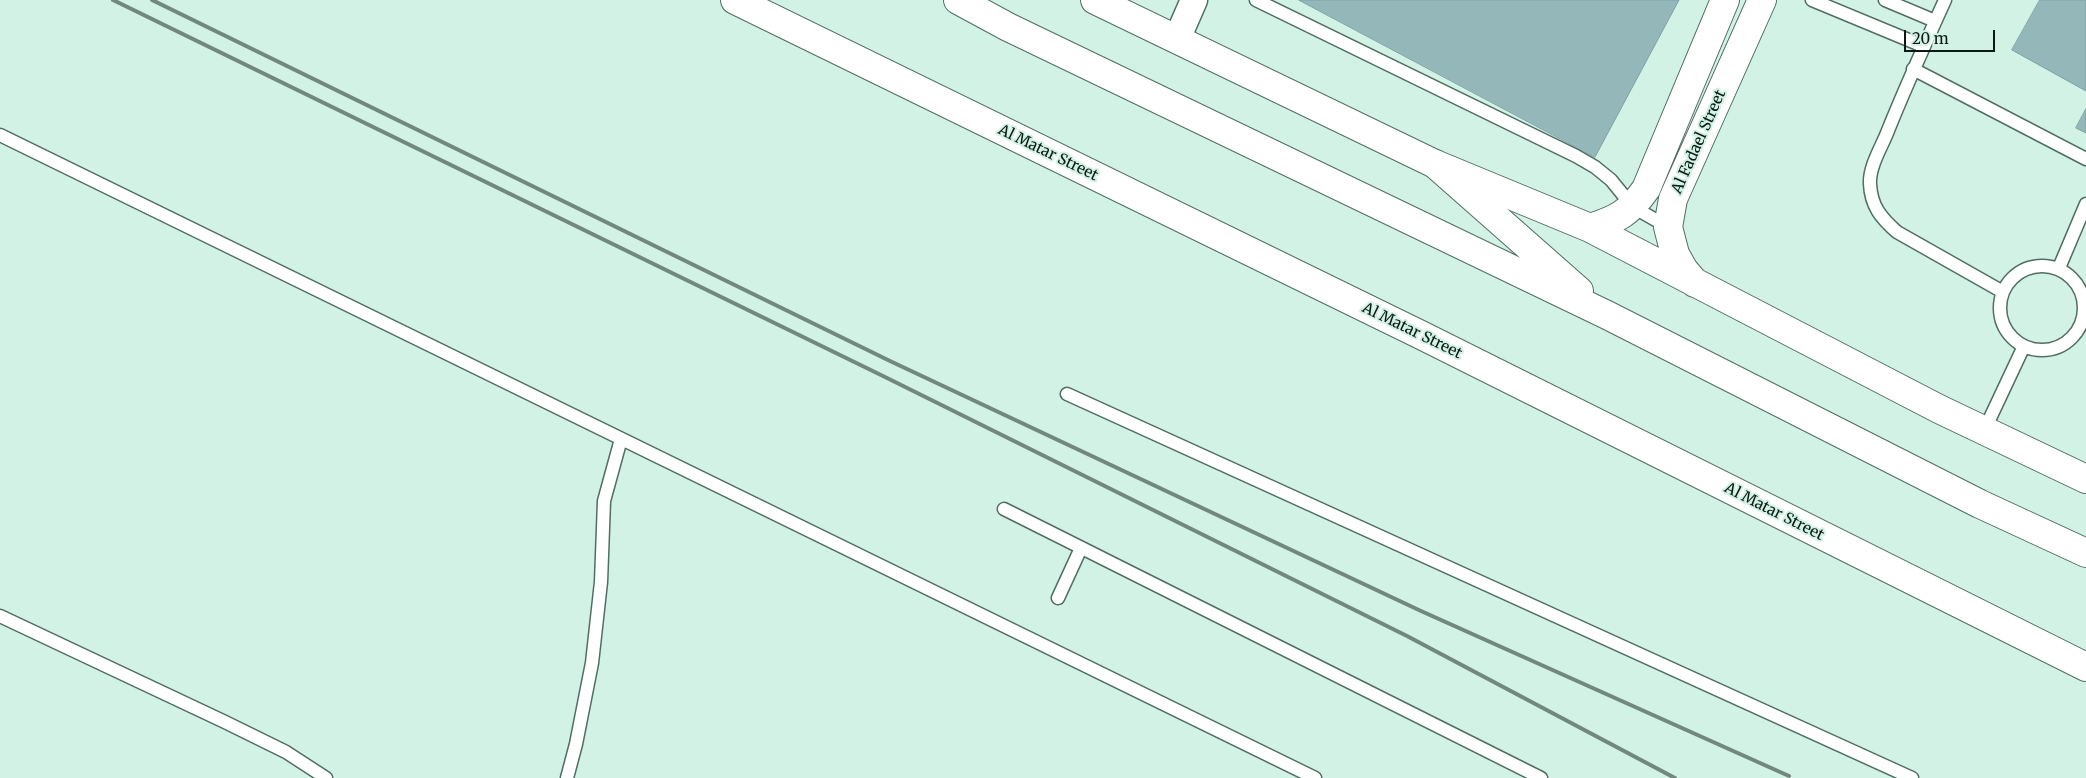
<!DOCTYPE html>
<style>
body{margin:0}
#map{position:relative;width:2086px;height:778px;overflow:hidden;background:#d1f2e5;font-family:Merriweather,serif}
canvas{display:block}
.scale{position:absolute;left:1904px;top:30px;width:91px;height:22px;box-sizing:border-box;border:2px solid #0b1813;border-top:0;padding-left:6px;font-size:15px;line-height:18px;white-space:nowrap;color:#0b1813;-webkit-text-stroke:4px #d1f2e5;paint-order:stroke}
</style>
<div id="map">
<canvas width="2086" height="778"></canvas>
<div class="scale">20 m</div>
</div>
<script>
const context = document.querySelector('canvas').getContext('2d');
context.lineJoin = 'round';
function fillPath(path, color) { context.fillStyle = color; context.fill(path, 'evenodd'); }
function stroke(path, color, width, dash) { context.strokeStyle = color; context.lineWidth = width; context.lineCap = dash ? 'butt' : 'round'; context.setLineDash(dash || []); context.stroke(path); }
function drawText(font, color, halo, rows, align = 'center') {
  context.font = font + ' Merriweather,serif'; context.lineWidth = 4; context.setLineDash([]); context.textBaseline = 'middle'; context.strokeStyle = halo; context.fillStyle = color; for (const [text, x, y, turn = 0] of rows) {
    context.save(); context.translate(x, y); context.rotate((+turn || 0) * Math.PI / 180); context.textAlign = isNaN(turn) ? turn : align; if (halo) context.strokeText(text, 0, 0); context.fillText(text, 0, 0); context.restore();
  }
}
const building = new Path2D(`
 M1299 0H1679L1595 157Z
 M2040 0H2086V91L2012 50Z
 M2086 109V133L2076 128Z`);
fillPath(building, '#94b8b9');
stroke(building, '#7da1a2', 1);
const lane = new Path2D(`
 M1256 0 1576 156 1595 167 1611 180 1633 207 1668 227
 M1812 0 1923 46
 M1885 0 1935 21
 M1945 0C1925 44 1905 88 1887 133 1881 148 1869 167 1870 184 1871 206 1881 218 1897 232L2003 292
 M1913 69 2086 159
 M0 135 1315 778
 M2000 308a42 42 0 1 1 84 0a42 42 0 1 1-84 0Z
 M2059 268 2086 204
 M1067 394 1912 778
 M1984 431 2024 346
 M1004 509 1541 778
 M1058 598 1081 548
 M0 616 225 722 286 752 326 778
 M567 778 576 744 592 663 601 582 604 501 621 439`);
const street = new Path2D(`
 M1177 39 1194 0`);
const secondary = new Path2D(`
 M1095 0 1435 164 1590 228 1939 409 2086 479
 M1590 228C1618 219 1629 213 1646 189L1725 0
 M1695 283 1684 270 1675 254 1668 227 1673 199 1762 0`);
const highway = new Path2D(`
 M735 0 1421 335 2086 667
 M958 0 1008 27 1607 315 1980 504 2086 553
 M1435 164 1579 291`);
stroke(lane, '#506e63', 15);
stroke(street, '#506e63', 29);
stroke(secondary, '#506e63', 30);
stroke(highway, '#506e63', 30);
stroke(lane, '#fff', 12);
stroke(street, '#fff', 26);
stroke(secondary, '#fff', 28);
stroke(highway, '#fff', 28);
stroke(new Path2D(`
 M113 0 883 376 1407 636 1675 778
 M152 0 890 361 1421 611 1789 776`), '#71887f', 4);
drawText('15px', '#0b1813', '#d1f2e5', [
 ["Al Fadael Street",1699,142,-66],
 ["Al Matar Street",1048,153,26],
 ["Al Matar Street",1412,331,26],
 ["Al Matar Street",1774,512,27]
]);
</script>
